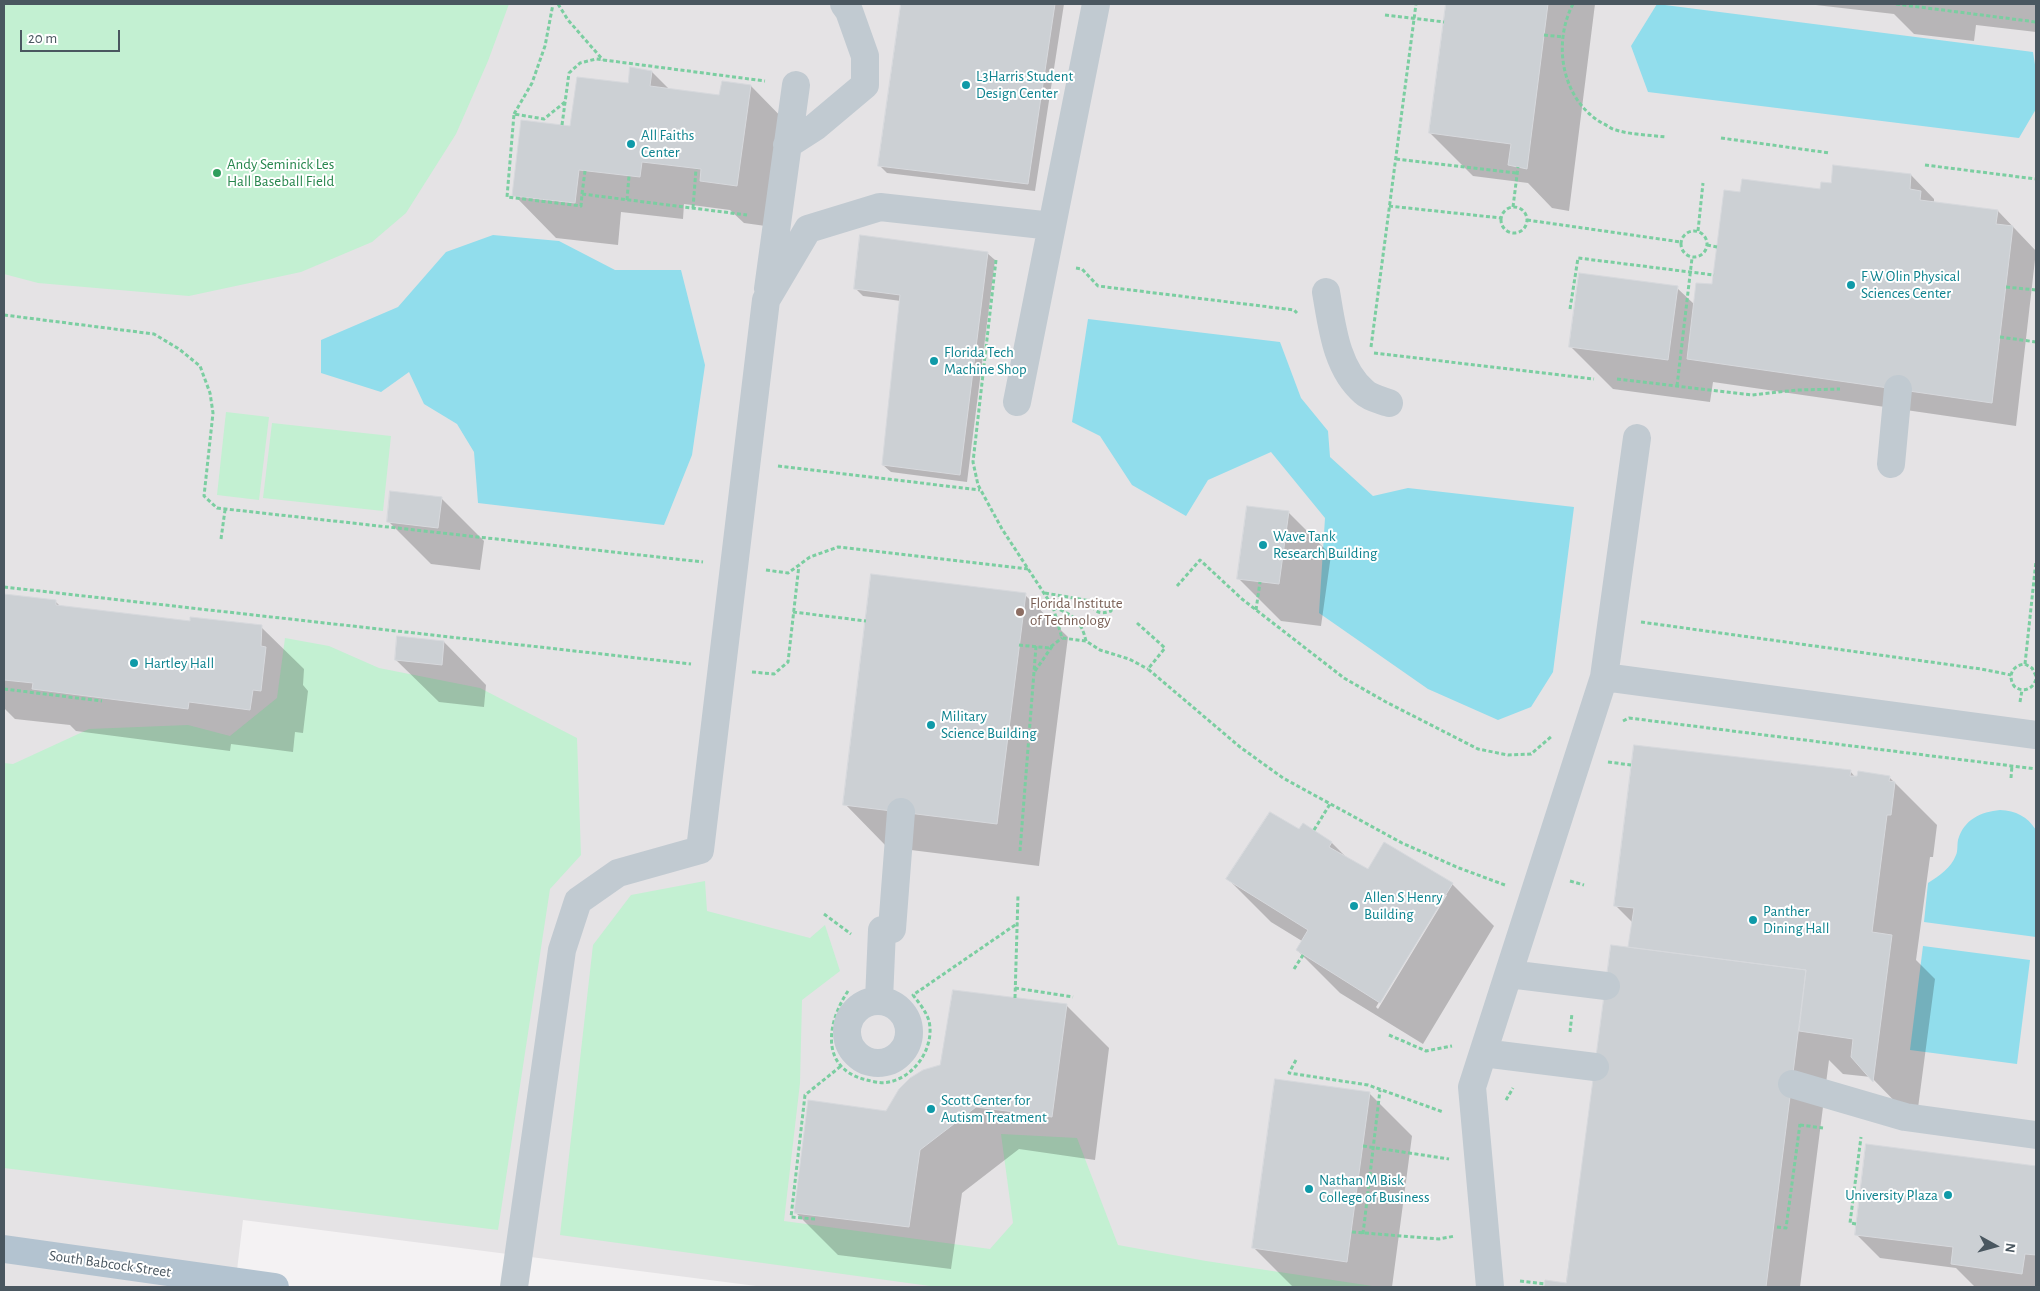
<!DOCTYPE html>
<style>
body{margin:0}
#map{position:relative;width:2040px;height:1291px;overflow:hidden;background:#f4f2f3;font-family:"Alegreya Sans",sans-serif}
canvas{display:block}
.frame{position:absolute;inset:0;border:5px solid #4a5760;pointer-events:none}
.north{position:absolute;left:1970px;top:1221px;width:50px;height:50px;-webkit-text-stroke:4px #fff;paint-order:stroke;rotate:97deg;font-size:14px;font-weight:700;line-height:20px;text-align:center;color:#4a5760}
.north::after{content:'';display:block;margin:auto;width:18px;height:22px;background:#4a5760;clip-path:polygon(50% 0,100% 100%,50% 72%,0 100%)}
.scale{position:absolute;left:20px;top:30px;width:100px;height:22px;box-sizing:border-box;border:2px solid #4a5760;border-top:0;padding-left:6px;font-size:15px;line-height:18px;white-space:nowrap;color:#4a5760;-webkit-text-stroke:4px #fff;paint-order:stroke}
</style>
<div id="map">
<canvas width="2040" height="1291"></canvas>
<div class="frame"></div>
<div class="north">N</div>
<div class="scale">20 m</div>
</div>
<script>
const context = document.querySelector('canvas').getContext('2d');
context.lineJoin = 'round';
function fillPath(path, color) { context.fillStyle = color; context.fill(path, 'evenodd'); }
function stroke(path, color, width, dash) { context.strokeStyle = color; context.lineWidth = width; context.lineCap = dash ? 'butt' : 'round'; context.setLineDash(dash || []); context.stroke(path); }
function drawText(font, color, halo, rows, align = 'center') {
  context.font = font + ' "Alegreya Sans",sans-serif'; context.lineWidth = 4; context.setLineDash([]); context.textBaseline = 'middle'; context.strokeStyle = halo; context.fillStyle = color; for (const [text, x, y, turn = 0] of rows) {
    context.save(); context.translate(x, y); context.rotate((+turn || 0) * Math.PI / 180); context.textAlign = isNaN(turn) ? turn : align; if (halo) context.strokeText(text, 0, 0); context.fillText(text, 0, 0); context.restore();
  }
}
fillPath(new Path2D(`
 M4 4H2036V1287H764L243 1220 235 1287H4Z`), '#e5e3e5');
fillPath(new Path2D(`
 M4 4H509L488 61 456 134 406 213 372 242 301 272 189 296 38 283 4 274Z
 M226 412 269 417 259 500 217 495Z
 M272 423 391 436 383 511 263 498Z
 M285 638 329 646 379 668 480 688 577 738 581 855 550 889 498 1230 4 1168V763L13 764 89 729 188 725 230 736 277 698Z
 M705 881 707 911 810 938 825 925 840 971 802 1000 800 1083 784 1221 990 1249 1013 1223 1001 1134 1077 1138 1118 1245 1206 1261 1379 1287H937L560 1235 593 945 631 895Z`), '#c3f0d2');
fillPath(new Path2D(`
 M1657 4 2033 52 2036 71V109L2019 138 1648 92 1631 46Z
 M493 235 559 241 615 270H681L705 365 692 455 664 525 478 503 474 452 457 424 424 404 409 372 381 392 321 373V340L398 307 446 252Z
 M1088 319 1280 342 1301 398 1328 431 1330 457 1373 496 1408 488 1574 507 1553 672 1531 707 1498 720 1428 689 1319 613 1325 518 1271 452 1208 480 1186 516 1132 485 1100 436 1072 422Z
 M2000 810C2016 811 2027 816 2036 830V937L1924 922 1928 883C1939 876 1951 868 1956 855 1958 851 1957 845 1958 840 1964 819 1981 812 2000 810Z
 M1923 946 2030 960 2017 1064 1910 1050Z`), '#91ddec');
fillPath(new Path2D(`
 M902 4H1064L1035 191 887 173 879 165Z
 M1447 4H1595L1569 211 1552 208 1528 183 1473 176 1430 133Z
 M1807 4H2036V32L1976 25 1974 41 1914 34 1894 14Z
 M652 72 669 89 721 96 751 86 793 129 780 228 744 223 730 210 684 204 683 219 621 212 618 245 556 238 514 195 571 127 629 85Z
 M1911 175 1934 199V203L1998 211 2036 251 2016 426 1713 382 1710 402 1613 389 1570 346 1677 288 1695 305 1714 286 1742 194 1822 190 1832 184Z
 M987 253 995 260 967 482 891 472 883 465 901 301 863 296 855 288Z
 M441 498 484 541 480 570 431 564 388 521Z
 M1288 512 1331 555 1321 626 1281 621 1238 578Z
 M1025 595 1068 637 1039 866 887 847 845 804Z
 M4 596 55 601 61 607 191 622 261 627 304 669 303 685 308 691 303 733 295 732 293 752 231 744 230 751 76 731 70 725 15 719 4 708Z
 M444 642 486 685 484 707 439 702 396 660Z
 M1850 771 1856 778 1889 777 1937 825 1933 857H1930L1916 960 1935 979 1916 1123 1871 1077 1843 1074 1829 1060 1800 1287H1545L1546 1282 1567 1285 1633 923 1616 906Z
 M1299 830 1332 843 1349 860 1368 871 1452 884 1494 926 1423 1044 1340 993 1297 950 1302 941 1271 922 1228 879ZM1444 895H1447L1378 1009 1376 1007Z
 M1066 1005 1109 1048 1095 1160 1019 1149 962 1193 951 1269 838 1255 796 1213 887 1112 941 1066Z
 M1369 1093 1412 1136 1392 1287H1293L1254 1248Z
 M1867 1145 2036 1167V1287H1975L1956 1268 1880 1258 1856 1234Z`), '#0003');
const building = new Path2D(`
 M901 4H1055L1028 184 878 166Z
 M1446 4H1548L1527 169 1508 165 1511 144 1429 133Z
 M630 67 652 71 650 86 719 95 722 81 751 85 737 186 700 181 701 169 642 162 640 177 579 170 575 203 512 196 521 120 570 126 577 77 628 83Z
 M1833 165 1911 174 1910 189 1921 191 1920 200 1998 210 1996 224 2013 226 1992 403 1687 359 1696 283 1712 284 1724 190 1740 192 1742 179 1820 189 1821 182 1831 183Z
 M860 235 988 252 960 475 882 465 900 295 854 289Z
 M1579 273 1678 286 1668 360 1569 347Z
 M390 491 442 497 438 528 387 522Z
 M1247 506 1289 511 1279 584 1237 579Z
 M871 574 1026 593 997 824 843 805Z
 M4 594 56 600V605L190 621V617L262 625 261 646 266 647 261 691 253 690 250 710 189 702 188 709 32 689 33 683 4 680Z
 M397 636 444 641 442 665 395 660Z
 M1634 745 1851 770 1850 776H1857L1858 771 1890 776 1889 781 1895 782 1891 815H1887L1872 932 1892 935 1873 1082 1851 1057 1853 1039 1799 1031 1806 970 1628 947 1634 908 1614 906Z
 M1270 812 1299 829 1303 823 1332 842 1329 847 1368 869 1384 842 1453 883 1380 1003 1296 950 1308 930 1226 879Z
 M1611 945 1806 970 1766 1287H1544L1545 1280 1566 1283Z
 M953 990 1067 1004 1052 1117 976 1107 920 1150 909 1227 794 1213 808 1100 886 1111 899 1089 910 1078 923 1070 940 1065Z
 M1275 1079 1370 1092 1347 1262 1252 1248Z
 M1866 1144 2036 1166V1255L2025 1254 2022 1274 1951 1264 1953 1247 1855 1235Z`);
fillPath(building, '#ccd0d4');
stroke(building, '#d7d9dd', 1);
stroke(new Path2D(`
 M558 4 568 20 603 60
 M1573 4C1552 44 1562 100 1602 123 1607 125 1611 129 1616 130 1632 135 1650 135 1666 137
 M1896 4 2036 22
 M1385 15 1444 22
 M1544 35 1564 37
 M565 102 544 119 514 114 507 197 581 206 582 194 747 215
 M514 114 532 83 545 46 553 4
 M562 125 569 73 580 63 596 59 765 81
 M1721 138 1830 153
 M1396 159 1517 173
 M1925 165 2036 179
 M582 194 585 171
 M627 200 629 176
 M1389 206 1501 218
 M1513 207 1518 167
 M1501 220a13 13 0 1 1 26 0a13 13 0 1 1-26 0Z
 M693 208 696 169
 M1527 220 1681 242
 M1681 244a13 13 0 1 1 26 0a13 13 0 1 1-26 0Z
 M1698 231 1703 183
 M1707 245 1717 247
 M996 260 973 462 978 485 1002 529 1053 607 1062 638 1086 641 1100 650 1129 659 1148 669
 M1076 268 1082 269 1098 286 1294 310 1297 313
 M2006 287 2036 290
 M1570 309 1578 258 1714 275
 M4 315 154 334 179 349 200 366 210 393 213 413 204 496 217 508 703 562
 M2000 337 2036 342
 M1371 347 1416 4
 M1374 353 1594 379
 M1617 379 1752 395 1797 390 1840 389
 M1677 386 1692 258
 M778 466 980 490
 M221 539 225 510
 M766 570 788 573 810 557 838 547 1029 569
 M1177 586 1200 560 1242 599 1344 678 1386 702 1478 749 1508 755 1531 754 1552 736
 M4 587 691 664
 M1045 593 1091 601C1093 612 1100 615 1111 611L1112 605
 M1054 607C1074 616 1081 620 1086 641
 M1256 610 1260 582
 M793 612 866 621
 M1641 622 1981 669 2011 675
 M1137 623 1165 648 1148 669 1240 747 1283 778 1402 843 1459 868 1505 885
 M1019 645 1049 648 1062 638
 M2025 664 2036 561
 M1035 671 1053 645
 M752 672 774 674 788 662 799 565
 M2036 676 2032 668 2025 664C2013 665 2007 675 2014 686 2022 693 2033 690 2036 679
 M4 689 102 701
 M2020 702 2022 690
 M1623 721 1629 718 2036 769
 M1608 762 1631 765
 M2011 778 2012 765
 M1314 830 1330 804
 M1020 851 1036 646
 M1570 881 1584 885
 M824 914 851 934
 M1294 969 1303 955
 M1015 988 1073 997
 M848 991C828 1021 819 1066 863 1079 871 1081 881 1084 889 1082 915 1077 935 1047 929 1021 926 1011 919 1003 913 995L1018 923
 M1015 998 1018 895
 M1570 1032 1572 1013
 M1389 1035 1426 1051 1452 1046
 M1296 1060 1289 1073 1368 1085 1443 1112
 M1506 1100 1513 1088
 M1800 1125 1823 1128
 M1363 1146 1449 1159
 M815 1219 791 1217 805 1095 841 1066
 M1856 1224 1850 1223 1861 1137
 M1777 1227 1786 1228 1800 1124
 M1352 1232 1439 1239 1455 1236
 M1363 1234 1380 1090
 M1520 1281 1545 1284`), '#7bcea1', 3, [4, 2.5]);
stroke(new Path2D(`
 M787 145 815 127 865 85V56L849 11 844 4
 M768 289 796 85
 M1326 292C1332 326 1336 368 1364 392 1370 398 1381 400 1389 403
 M1017 402 1096 4
 M1891 464 1898 389
 M1604 677 2036 735
 M892 929 901 812
 M1509 974 1606 986
 M879 1000 882 930
 M847 1032a31 31 0 1 1 62 0a31 31 0 1 1-62 0Z
 M1483 1053 1595 1067
 M1792 1084 1905 1117 2036 1135
 M514 1287 562 950 578 901 618 873 700 850 766 300 808 229 880 207 1052 226
 M1490 1287 1472 1087 1604 677 1637 438`), '#c1cad1', 28);
stroke(new Path2D(`
 M4 1249 275 1287`), '#b3c3d0', 28);
for (const [x, y, r, color] of [
 [966,85,5,"#0f9aa8"],
 [631,144,5,"#0f9aa8"],
 [217,173,5,"#2e9e5b"],
 [1851,285,5,"#0f9aa8"],
 [934,361,5,"#0f9aa8"],
 [1263,545,5,"#0f9aa8"],
 [1020,612,5,"#8d6e63"],
 [134,663,5,"#0f9aa8"],
 [931,725,5,"#0f9aa8"],
 [1354,906,5,"#0f9aa8"],
 [1753,920,5,"#0f9aa8"],
 [931,1109,5,"#0f9aa8"],
 [1309,1189,5,"#0f9aa8"],
 [1948,1195,5,"#0f9aa8"]
]) { const dot = new Path2D(); dot.arc(x, y, r, 0, 2 * Math.PI); context.fillStyle = color; context.fill(dot); stroke(dot, '#fff', 2); }
drawText('15px', '#0d838f', '#fff', [
 ["L3Harris Student",976,76],
 ["Design Center",976,93],
 ["All Faiths",641,135],
 ["Center",641,152],
 ["F W Olin Physical",1861,276],
 ["Sciences Center",1861,293],
 ["Florida Tech",944,352],
 ["Machine Shop",944,369],
 ["Wave Tank",1273,536],
 ["Research Building",1273,553],
 ["Hartley Hall",144,663],
 ["Military",941,716],
 ["Science Building",941,733],
 ["Allen S Henry",1364,897],
 ["Building",1364,914],
 ["Panther",1763,911],
 ["Dining Hall",1763,928],
 ["Scott Center for",941,1100],
 ["Autism Treatment",941,1117],
 ["Nathan M Bisk",1319,1180],
 ["College of Business",1319,1197],
 ["University Plaza",1938,1195,"right"]
], 'left');
drawText('15px', '#27864d', '#fff', [
 ["Andy Seminick Les",227,164],
 ["Hall Baseball Field",227,181]
], 'left');
drawText('15px', '#785e54', '#fff', [
 ["Florida Institute",1030,603],
 ["of Technology",1030,620]
], 'left');
drawText('15px', '#4a5760', '#fff', [
 ["South Babcock Street",110,1264,8]
]);
</script>
